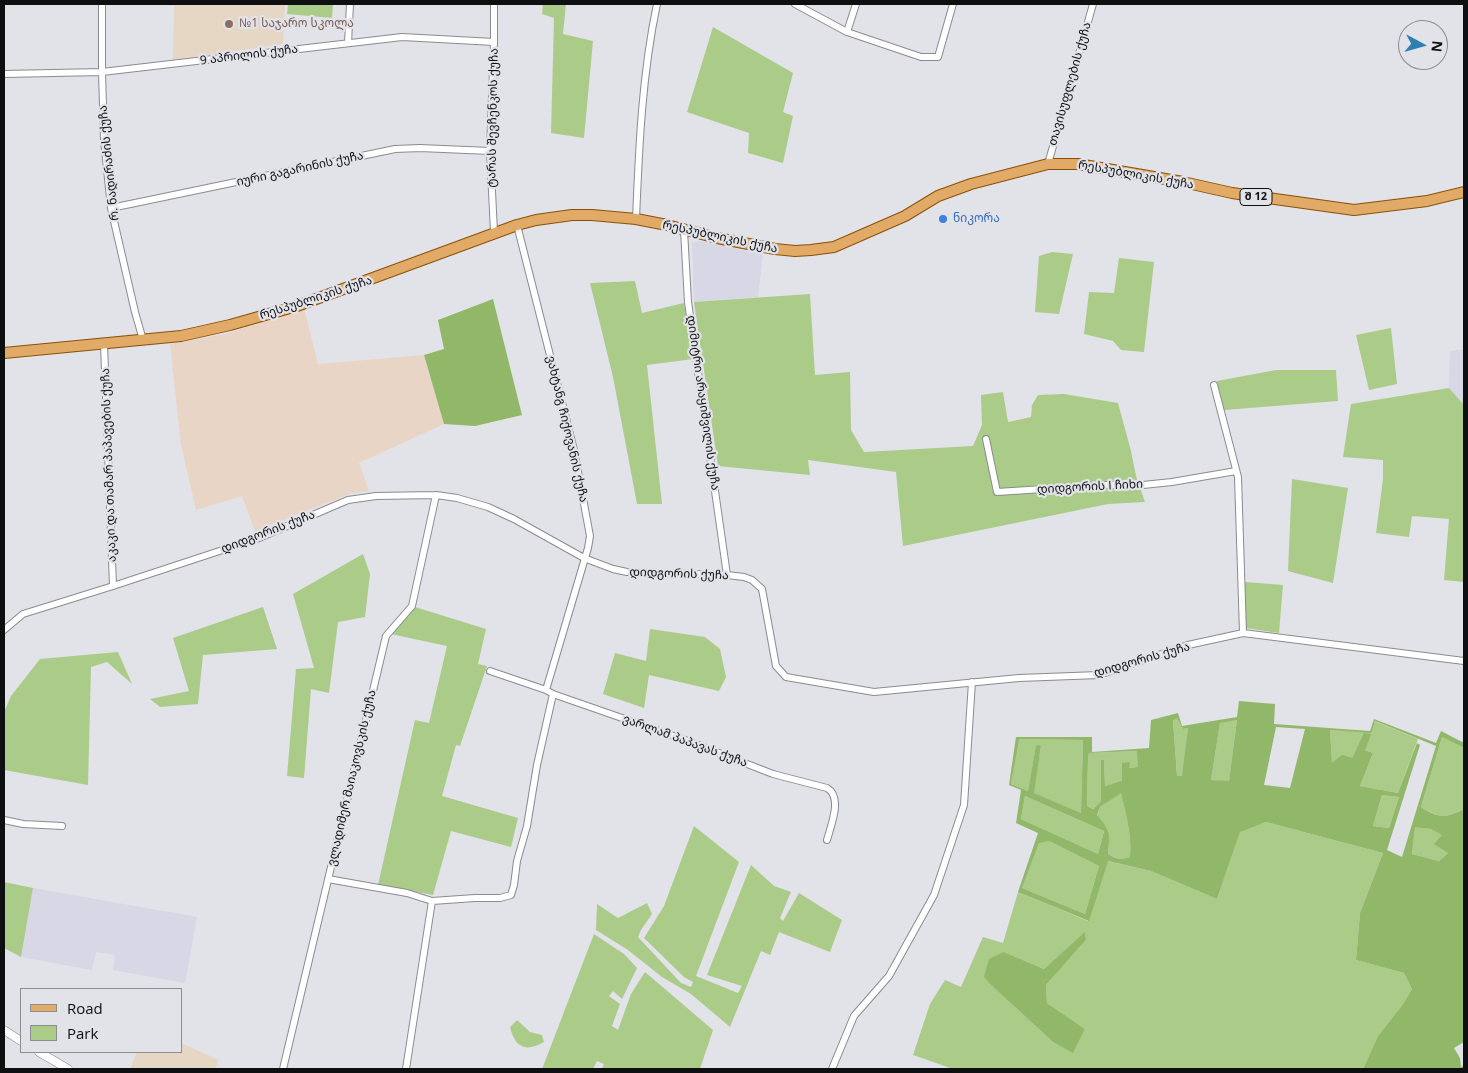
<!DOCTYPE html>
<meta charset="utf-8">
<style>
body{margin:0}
#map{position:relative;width:1468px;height:1073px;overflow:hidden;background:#e2e2e9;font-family:"Open Sans",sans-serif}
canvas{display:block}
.frame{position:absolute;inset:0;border:5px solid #0e0f11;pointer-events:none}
.legend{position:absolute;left:20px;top:988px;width:162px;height:65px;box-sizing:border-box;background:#e2e2e9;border:1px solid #8d8e93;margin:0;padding:6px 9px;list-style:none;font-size:15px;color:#0e0f11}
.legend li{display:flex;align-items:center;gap:10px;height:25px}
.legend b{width:25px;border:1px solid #8d8e93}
.north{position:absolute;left:1398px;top:20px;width:50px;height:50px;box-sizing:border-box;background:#e2e2e9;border:1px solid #8d8e93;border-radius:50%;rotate:96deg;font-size:14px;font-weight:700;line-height:20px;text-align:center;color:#0e0f11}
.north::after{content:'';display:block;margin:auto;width:18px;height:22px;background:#2f7fb1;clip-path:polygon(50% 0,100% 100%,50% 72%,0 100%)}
</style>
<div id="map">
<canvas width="1468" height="1073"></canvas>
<div class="frame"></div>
<ul class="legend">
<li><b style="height:6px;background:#e1ab67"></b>Road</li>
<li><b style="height:14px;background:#abcb89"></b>Park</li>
</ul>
<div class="north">N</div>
</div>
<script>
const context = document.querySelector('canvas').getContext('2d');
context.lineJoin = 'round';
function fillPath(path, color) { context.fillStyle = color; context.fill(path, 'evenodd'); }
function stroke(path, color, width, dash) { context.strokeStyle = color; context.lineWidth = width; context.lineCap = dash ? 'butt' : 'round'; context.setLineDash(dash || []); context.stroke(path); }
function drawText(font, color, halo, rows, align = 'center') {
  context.font = font + ' "Open Sans","Noto Sans Georgian",sans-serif'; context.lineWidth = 4.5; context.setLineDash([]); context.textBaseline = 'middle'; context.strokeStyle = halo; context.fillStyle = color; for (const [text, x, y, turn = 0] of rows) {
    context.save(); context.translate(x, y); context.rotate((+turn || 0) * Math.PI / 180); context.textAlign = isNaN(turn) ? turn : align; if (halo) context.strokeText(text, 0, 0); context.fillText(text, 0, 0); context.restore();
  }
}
fillPath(new Path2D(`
 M700 241 763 254 758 297 694 302 692 243Z
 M1464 349V405L1449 388 1450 351Z
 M33 888 197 917 185 983 113 970 115 955 96 952 92 970 21 957Z`), '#d7d7e6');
fillPath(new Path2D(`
 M174 4H285L283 44 173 60Z
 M181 1043 219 1060 215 1069H130L137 1052H181Z`), '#e6d6c4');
fillPath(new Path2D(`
 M304 308 318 364 424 355 444 424 359 463 369 491 352 493 255 531 242 496 196 510 181 445 170 344 225 334Z`), '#e9d5c6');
fillPath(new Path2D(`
 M288 4H333L332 18 287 14Z
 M543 4H566L563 34 593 41 584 138 551 133 554 18 542 14Z
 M713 27 793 73 783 112 793 116 783 163 748 153 749 133 687 112Z
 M1052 252 1073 254 1059 314 1035 312 1039 256Z
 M1119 258 1154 262 1144 352 1121 350 1113 341 1084 334 1089 292 1114 293Z
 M635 281 642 313 684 303 693 359 647 365 662 504H637L613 377 590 283Z
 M810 294 815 375 850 372 851 430 864 452 973 446 982 425 981 395 1003 392 1008 422 1031 417 1032 405 1038 395 1064 394 1118 403 1131 451 1136 476 1145 502 1108 504 903 546 896 472 808 460 810 475 718 466 694 302Z
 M1391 328 1397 384 1369 390 1356 335Z
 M1276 370H1336L1338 401 1224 410 1217 381Z
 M1449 388 1464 405V582L1444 580 1449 519 1412 516 1409 537 1376 533 1383 479V460L1343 457 1351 404Z
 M1292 479 1348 488 1333 583 1288 571Z
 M363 554 370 574 365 617 338 622 329 693 311 689 304 778 287 776 296 669 314 668 293 594Z
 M1245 582 1283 585 1279 633 1245 628Z
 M263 607 277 649 203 655 198 704 160 707 150 699 189 691 173 638Z
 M415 607 486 629 478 664 487 666 460 746 456 745 442 796 518 818 511 847 451 831 433 895 378 885 415 720 429 723 447 646 391 634Z
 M650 629 705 637 720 649 726 677 719 691 649 675 644 708 603 694 615 653 646 661Z
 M118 652 132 684 107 662 91 667 88 785 4 770V712L11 696 40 659Z
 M1177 717 1183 729 1188 728 1183 776H1177L1173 719Z
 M1237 720 1229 782 1211 780 1220 722Z
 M1374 721 1418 739 1398 793 1360 786 1373 753 1365 750 1364 734 1352 758 1332 764 1330 730 1370 732Z
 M1442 737 1464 748V809C1443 818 1442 819 1421 807Z
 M1018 739 1083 740 1081 813 1033 793 1041 747 1036 746 1028 791 1011 784Z
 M1138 751V767L1129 768 1122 782 1105 786 1104 760H1102L1101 801 1093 809 1087 806 1088 758 1089 753Z
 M1121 792C1126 813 1132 836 1130 857 1121 860 1115 859 1108 854L1109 839 1097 816 1100 807Z
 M1382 795 1399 797 1389 828 1373 826Z
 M1025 796 1104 831 1098 854 1021 819Z
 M1266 822 1383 853 1360 913 1356 960 1404 973 1412 989 1403 1004 1378 1036 1363 1069H953L913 1055 930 1004 945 980 961 987 983 937 1003 943 1018 892 1088 921 1107 861 1151 871 1217 899 1240 831ZM1085 933 1086 940 1046 985 1047 1003 1085 1029 1073 1052 1053 1042 992 986 1004 952 1044 969Z
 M694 826 739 862 696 976 738 993 742 986 707 975 751 865 774 886 791 892 780 918 783 921 799 893 842 920 830 952 779 932 770 955 761 951 730 1027 691 994 662 977 628 950 596 930 597 904 618 918 647 903 652 914 641 930 638 937 681 983 691 987 693 982 684 977 644 938 664 906Z
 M1415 826 1431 829 1443 835 1448 853 1439 861 1412 854Z
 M1049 841 1099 866 1085 914 1022 888 1039 842Z
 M4 882 33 888 21 957 4 948Z
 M594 934 624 954 637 968 622 999 613 991 609 996 620 1004 612 1026 618 1030 631 994 645 972 713 1030 700 1069H602L604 1064 597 1061 593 1069H542Z
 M517 1020 530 1032 542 1035 544 1042C525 1053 515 1047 510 1027Z`), '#abcb89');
fillPath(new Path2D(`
 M493 299 522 415 475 426 444 424 424 355 444 349 438 320Z
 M1239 701 1275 704 1274 724 1370 731 1374 719 1436 743 1441 731 1464 743V748L1442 737 1421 807C1440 819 1445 818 1464 809V1042L1454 1048 1460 1058 1461 1067 1464 1065V1069H1363L1378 1036 1403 1004 1412 989 1404 973 1356 960 1360 913 1383 853 1266 822 1240 832 1217 899 1151 871 1108 861 1089 921 1018 892 1038 833 1016 823 1021 790 1009 785 1016 737H1092V752L1149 748 1151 720 1178 713 1182 726 1237 717ZM1177 718 1183 729 1188 728 1182 776H1177L1173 720ZM1237 720 1229 781 1211 780 1220 723ZM1375 721 1436 746 1402 857 1387 850 1420 745 1417 743 1398 793 1360 786 1373 753 1365 750 1371 734 1364 733 1352 758 1342 755 1332 763 1330 730 1371 733ZM1276 727 1305 729 1290 788 1264 785ZM1019 739 1083 740 1081 813 1034 793 1041 746 1036 745 1028 791 1011 784ZM1137 751 1138 767 1129 768 1130 762 1122 763V781L1105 786 1104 760H1101V801L1093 809 1087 806 1088 758 1089 753ZM1121 793C1126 814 1132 836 1130 857 1121 860 1115 859 1108 854 1110 833 1111 832 1097 815L1100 807ZM1382 795 1399 797 1389 828 1373 826ZM1025 796 1104 831 1098 854 1021 819ZM1415 827 1431 829 1442 835 1434 844 1448 853 1439 861 1412 854ZM1049 841 1099 866 1085 914 1022 888 1039 843Z
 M1085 932 1086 940 1046 985 1047 1003 1085 1029 1073 1053 1053 1042 992 986 984 977 989 959 1004 952 1044 969Z`), '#91b768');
const minor = new Path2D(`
 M102 4V72L104 140 111 208 135 312 143 340
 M494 4V42L490 151 494 232
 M795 4 847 32 921 57H938L953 4
 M847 32 856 4
 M348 43 350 4
 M4 74 102 72 402 37 494 42
 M1048 164 1093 4
 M111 208 395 149 420 148 490 151
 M636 219C639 146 642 75 657 4
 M517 225 574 450 590 536 588 548 546 690
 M684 230 688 302 727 575
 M104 344 113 586
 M1214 385 1238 477 1243 633
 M986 439 997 492 1105 485H1143L1172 482 1236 471
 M4 630 23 614 113 586 259 538 348 500 376 496 436 495 457 498 488 507 514 519 584 558 613 569 627 572 727 575 744 577 752 580 762 589 776 666 786 677 874 692 1019 678 1099 675 1188 645 1243 633 1464 661
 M490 671 546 690 553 694 688 741 773 774 827 788C843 797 831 825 827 840
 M4 820 23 824 62 826
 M328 879 407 893 432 901 406 1069
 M432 901 475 898H500L511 895 514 885 517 861 527 826 537 765 553 694
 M283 1069 386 636 412 606 436 495
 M832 1069 854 1016 889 976 934 895 964 805 972 682`);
const tertiary = new Path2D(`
 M4 1030 21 1041
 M39 1052 68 1069`);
const primary = new Path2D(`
 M4 353 181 336 230 325 297 306 517 225 536 220 572 215H592L636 219 667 225 717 238 775 249 795 251 811 250 834 247 905 216 938 196 971 184 1048 164H1078L1183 182 1232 193 1354 210 1427 201 1464 192`);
stroke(minor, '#8a8b92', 8);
stroke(tertiary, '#8a8b92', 9);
stroke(primary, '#8a5007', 12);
stroke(minor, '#fff', 6);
stroke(tertiary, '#fff', 8);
stroke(primary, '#e1ab67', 10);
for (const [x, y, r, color] of [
 [229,24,5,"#8d6e63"],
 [943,219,5,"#3f7fe0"]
]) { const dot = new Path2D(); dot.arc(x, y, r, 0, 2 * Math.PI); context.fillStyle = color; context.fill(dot); stroke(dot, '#e2e2e9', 2); }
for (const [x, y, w] of [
 [1256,197,32]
]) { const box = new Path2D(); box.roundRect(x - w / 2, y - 8.5, w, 17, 4); context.fillStyle = '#e2e2e9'; context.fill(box); stroke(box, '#0e0f11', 1); }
drawText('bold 11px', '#0e0f11', null, [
 ["შ 12",1256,197]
]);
drawText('12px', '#785e54', '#e2e2e9', [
 ["№1 საჯარო სკოლა",239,24]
], 'left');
drawText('12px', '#0e0f11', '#e2e2e9', [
 ["9 აპრილის ქუჩა",249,55,-7],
 ["თავისუფლების ქუჩა",1070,84,-74],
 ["ტარას შევჩენკოს ქუჩა",493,118,-89],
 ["რ. ნადირაძის ქუჩა",109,163,-96],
 ["იური გაგარინის ქუჩა",300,169,-12],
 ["რესპუბლიკის ქუჩა",1136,175,10],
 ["რესპუბლიკის ქუჩა",720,237,12],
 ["რესპუბლიკის ქუჩა",316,298,-18],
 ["დიმიტრი არაყიშვილის ქუჩა",703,403,82],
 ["ვახტანგ ჩიქოვანის ქუჩა",567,429,77],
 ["აკაკი და თამარ პაპავების ქუჩა",109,465,-92],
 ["დიდგორის I ჩიხი",1090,487,-3],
 ["დიდგორის ქუჩა",268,532,-21],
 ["დიდგორის ქუჩა",679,574,2],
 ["დიდგორის ქუჩა",1142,660,-16],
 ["ვარლამ პაპავას ქუჩა",685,741,20],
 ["ვლადიმერ მაიაკოვსკის ქუჩა",352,778,-77]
]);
drawText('12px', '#366cbe', '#e2e2e9', [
 ["ნიკორა",953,219]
], 'left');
</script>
